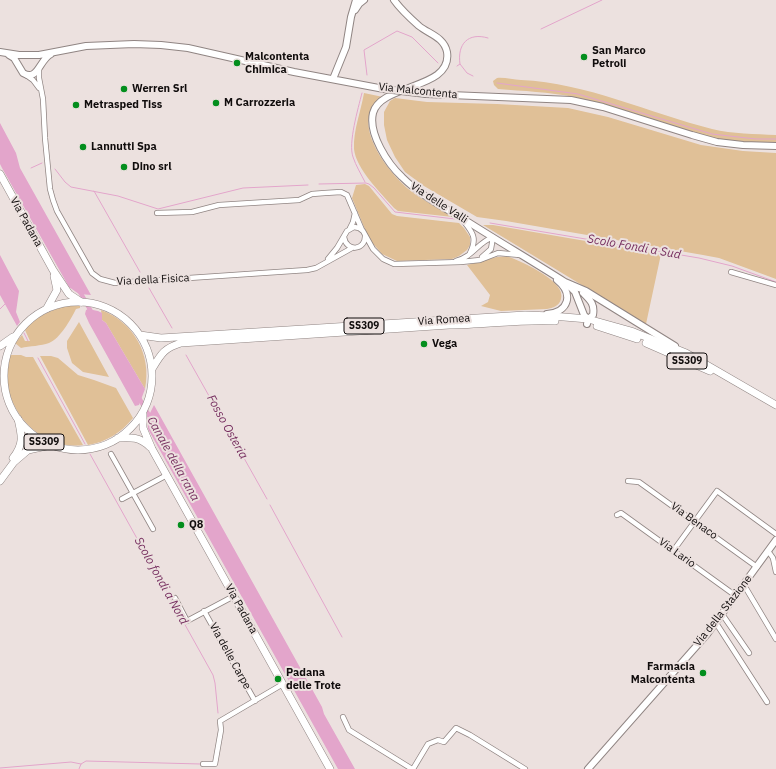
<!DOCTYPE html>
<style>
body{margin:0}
canvas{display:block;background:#ece1df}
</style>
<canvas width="776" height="769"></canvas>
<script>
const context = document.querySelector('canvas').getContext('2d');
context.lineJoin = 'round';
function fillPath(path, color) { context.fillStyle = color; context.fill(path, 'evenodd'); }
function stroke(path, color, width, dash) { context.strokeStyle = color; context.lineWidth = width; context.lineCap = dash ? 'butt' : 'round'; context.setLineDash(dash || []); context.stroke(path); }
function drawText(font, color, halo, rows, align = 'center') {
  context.font = font + ' "IBM Plex Sans",sans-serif'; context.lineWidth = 4; context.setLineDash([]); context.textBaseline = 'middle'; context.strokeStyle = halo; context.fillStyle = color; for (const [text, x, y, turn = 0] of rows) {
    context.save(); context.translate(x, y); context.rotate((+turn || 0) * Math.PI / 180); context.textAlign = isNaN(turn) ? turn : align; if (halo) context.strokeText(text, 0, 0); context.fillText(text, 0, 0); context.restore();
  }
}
fillPath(new Path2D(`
 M497 78C504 77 513 80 521 80 587 83 649 113 712 129 733 134 755 134 776 135V143C757 143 737 143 718 139 669 130 623 107 574 97 549 92 523 91 498 89L494 85 493 81Z
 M364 93 383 97C378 101 374 104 371 110 359 136 392 176 411 191 424 201 440 209 453 217L398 211 394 208C381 193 356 169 354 149 353 131 361 111 364 93Z
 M395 98 427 102 497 104 568 108 608 117 701 145 743 151 776 153V279L719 258 703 255 506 221 477 217 424 186 405 172 395 157 387 140 384 125V112L390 101Z
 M365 184 369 186 392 214 397 216 459 223 464 228 470 237V245L467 250 459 256 452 259 397 261 382 254 369 239 352 198 356 185Z
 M483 225H493L661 254 646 324Z
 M497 257C501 257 506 256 509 257 523 262 567 282 561 299 559 306 553 308 547 309L501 311 481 306 488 302 490 295 467 265Z
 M66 306H80V308L76 309C71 319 60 339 49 343 41 346 30 346 21 348L15 343 22 335 25 341H30L25 330C33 317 52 310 66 306Z
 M101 310C134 322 152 355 145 389L106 323 102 320Z
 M79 322 109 377 83 372 72 363 67 348V341Z
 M10 355H21L26 357H33L83 445C49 450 18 424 9 392 6 380 8 367 10 355Z
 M40 356H51L58 358 78 375 94 380 116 388 133 418C121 433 106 442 88 445Z`), '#e0c097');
fillPath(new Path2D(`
 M0 123 16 153 20 168 91 295 79 294 69 287 2 168 0 164Z
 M0 255 19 291 16 312 20 322 17 326 0 295Z
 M88 309 98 311 102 313V320L106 323 145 389 139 405 135 406 89 323 85 314 86 310Z
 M154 405 322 707 324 714 355 769H338L148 429 147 419Z`), '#e3a5cb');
stroke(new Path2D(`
 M541 29 602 0
 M460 64C457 44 468 32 488 38
 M457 66 460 64 467 73 473 76
 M367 75 364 50 397 31 412 37 438 63
 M497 83 578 94 712 134 756 139H776
 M362 93C358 109 348 143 353 157 356 166 361 174 365 182
 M31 168 42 163
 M55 169 65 182 71 187 118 196 158 209 243 188 308 185
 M319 184 366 183 369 184 374 188 395 212 455 219
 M94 191 140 272
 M490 223 699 258 732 266 776 282
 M149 288 172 328
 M0 309 5 304
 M24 333 28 341
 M186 355 267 499
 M38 358 85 444
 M90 454 213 675 215 683 218 713
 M270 505 342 637
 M0 768 71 762 81 764
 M79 769 81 764 86 761 200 764`), '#e3a5cb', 1);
stroke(new Path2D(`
 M79 290 93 315
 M138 396 151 419`), '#e3a5cb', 4.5);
const minor = new Path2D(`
 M39 68V78L43 99 45 138 50 189 53 200 57 211 92 273 100 279 115 283 307 270 316 268 352 248
 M26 75 33 80 39 88
 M157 213 192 212 219 205 299 200 312 194 325 193 341 192 347 195 362 230
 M462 219C472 232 478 237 470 253
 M350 228 353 222 355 213
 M344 237C346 252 366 251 365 235
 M328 259 337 248 347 231 354 227 359 228 363 231 373 249 383 259 394 264 461 262 480 260 498 253 520 255
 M456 261C474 256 477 243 493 237L491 249 482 257
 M731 272 776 285
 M111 454 153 529
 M628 481 639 482 757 567
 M122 499 167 475
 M617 515 621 513 736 596
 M673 551 717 491 776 534
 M768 551 773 558 776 572
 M744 585 776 639
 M175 598 187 621 234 596
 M204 611 255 701
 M722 614 749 653
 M716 623 767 702
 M343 717 349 730 412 769
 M203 764H215L221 730 220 721 283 684
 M413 769 428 744 438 740 444 742 456 728 470 735 525 769`);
const tertiary = new Path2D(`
 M394 0C401 10 410 18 419 26 429 34 444 37 447 52 453 90 381 83 373 113 368 134 388 164 402 177 420 195 443 207 465 220 498 241 532 261 565 282L586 291 675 346
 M355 10 359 4 364 0
 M0 52 19 55H39L86 46 134 44 161 45 188 48 294 72 384 89
 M9 55 14 58 23 73C38 82 39 60 51 54
 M333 79 346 47 351 17 356 0
 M426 94 571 100 603 107 692 135 717 142 743 145 776 146
 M568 285 575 292 584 315 588 319
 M583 293C590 300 595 304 593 315L588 319 587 324
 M547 314C569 312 574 294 557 280
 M588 769 708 633 776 540`);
const secondary = new Path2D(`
 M0 174 53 270 69 294 81 302
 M47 308 57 290 54 276
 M13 458C24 444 22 436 18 419
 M0 481 14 462 28 450 51 445`);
const primary = new Path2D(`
 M4 376a74 74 0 1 1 148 0a74 74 0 1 1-148 0Z
 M597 326 637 339
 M140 335 161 338 525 315 552 316 588 319 631 331 686 353 776 405
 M646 343 710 371
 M0 346 13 337
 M152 369C161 354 164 348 181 343L449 325C484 325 520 319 555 321
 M143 414V428L152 449 330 769
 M118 438C131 437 140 437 150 447`);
stroke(minor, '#908583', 6);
stroke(tertiary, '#908583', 8);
stroke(secondary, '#908583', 8);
stroke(primary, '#908583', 8);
stroke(minor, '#fff', 4.5);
stroke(tertiary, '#fff', 6);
stroke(secondary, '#fff', 7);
stroke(primary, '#fff', 7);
const tertiaryBridge = new Path2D(`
 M384 89 426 94`);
stroke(tertiaryBridge, '#908583', 8, []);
stroke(tertiaryBridge, '#fff', 6);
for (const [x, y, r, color] of [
 [584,57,4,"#038e1d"],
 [237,63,4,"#038e1d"],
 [124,89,4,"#038e1d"],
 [216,103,4,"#038e1d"],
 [76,105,4,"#038e1d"],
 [83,147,4,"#038e1d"],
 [124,167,4,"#038e1d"],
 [424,344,4,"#038e1d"],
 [181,525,4,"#038e1d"],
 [703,673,4,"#038e1d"],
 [278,679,4,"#038e1d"]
]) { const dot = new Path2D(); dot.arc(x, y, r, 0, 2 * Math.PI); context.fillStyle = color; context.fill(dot); stroke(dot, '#ece1df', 1.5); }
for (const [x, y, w] of [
 [364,326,40],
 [687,361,40],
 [44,442,40]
]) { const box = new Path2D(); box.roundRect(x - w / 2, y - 8, w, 16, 3); context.fillStyle = '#ece1df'; context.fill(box); stroke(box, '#100c0c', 1); }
drawText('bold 10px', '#100c0c', null, [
 ["SS309",364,326],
 ["SS309",687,361],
 ["SS309",44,442]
]);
drawText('bold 11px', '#100c0c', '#ece1df', [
 ["San Marco",592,51],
 ["Petroli",592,64],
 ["Malcontenta",245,57],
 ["Chimica",245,70],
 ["Werren Srl",132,89],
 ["M Carrozzeria",224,103],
 ["Metrasped Tiss",84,105],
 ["Lannutti Spa",91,147],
 ["Dino srl",132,167],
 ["Vega",432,344],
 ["Q8",189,525],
 ["Farmacia",695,667,"right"],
 ["Malcontenta",695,680,"right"],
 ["Padana",286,673],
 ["delle Trote",286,686]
], 'left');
drawText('11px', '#100c0c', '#ece1df', [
 ["Via Malcontenta",418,91,6],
 ["Via delle Valli",439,203,33],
 ["Via Padana",26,222,61],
 ["Via della Fisica",153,280,-3],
 ["Via Romea",444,320,-4],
 ["Via Benaco",694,521,36],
 ["Via Lario",677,553,36],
 ["Via Padana",241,609,61],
 ["Via della Stazione",723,611,-52],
 ["Via delle Carpe",230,656,61]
]);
drawText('italic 12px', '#762e5f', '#ece1df', [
 ["Scolo Fondi a Sud",634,247,10],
 ["Fosso Osteria",227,427,61],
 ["Canale della rana",173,459,61],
 ["Scolo fondi a Nord",161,581,61]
]);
</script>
